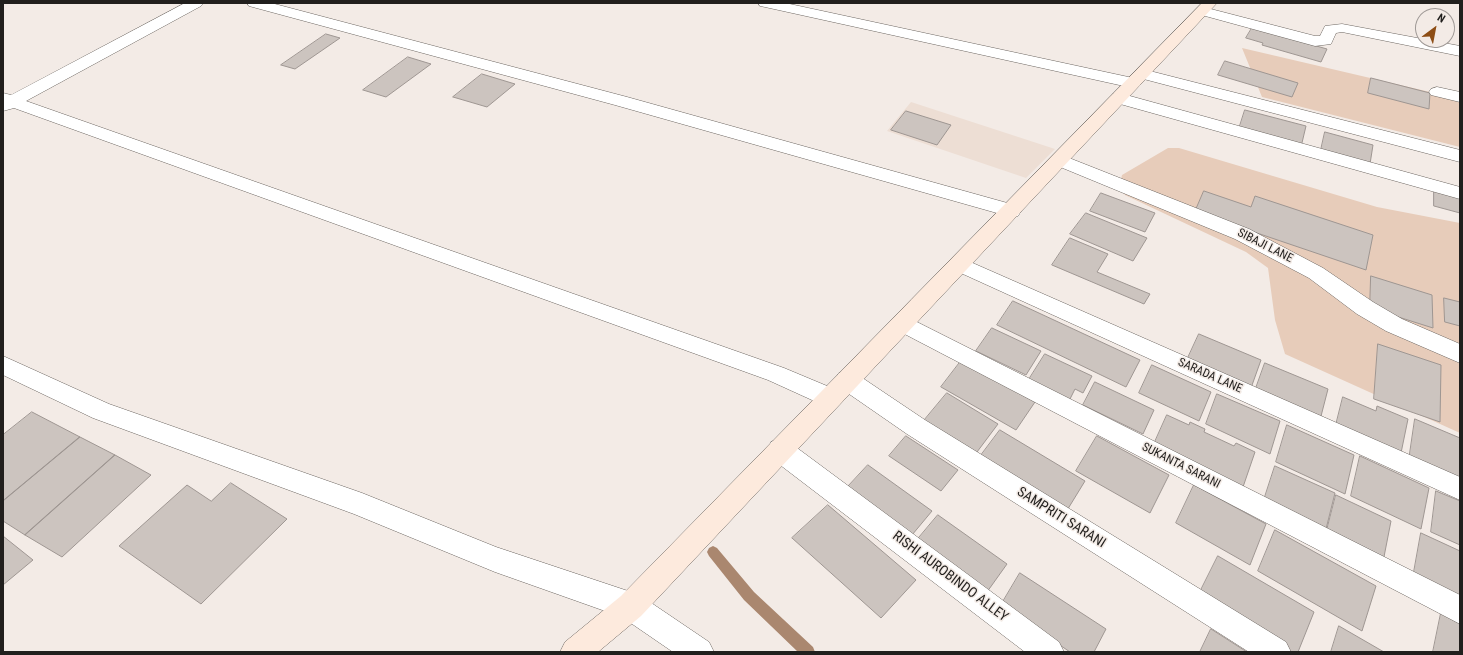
<!DOCTYPE html>
<style>
body{margin:0}
#map{position:relative;width:1463px;height:655px;overflow:hidden;background:#f3ebe6;font-family:"Roboto Condensed",sans-serif}
canvas{display:block}
.frame{position:absolute;inset:0;border:4px solid #211f1d;pointer-events:none}
.north{position:absolute;left:1415px;top:8px;width:40px;height:40px;box-sizing:border-box;background:#f3ebe6;border:1px solid #9f9996;border-radius:50%;rotate:32deg;font-size:11px;font-weight:700;line-height:16px;text-align:center;color:#211f1d}
.north::after{content:'';display:block;margin:auto;width:14px;height:18px;background:#8d4d15;clip-path:polygon(50% 0,100% 100%,50% 72%,0 100%)}
</style>
<div id="map">
<canvas width="1463" height="655"></canvas>
<div class="frame"></div>
<div class="north">N</div>
</div>
<script>
const context = document.querySelector('canvas').getContext('2d');
context.lineJoin = 'round';
function fillPath(path, color) { context.fillStyle = color; context.fill(path, 'evenodd'); }
function stroke(path, color, width, dash) { context.strokeStyle = color; context.lineWidth = width; context.lineCap = dash ? 'butt' : 'round'; context.setLineDash(dash || []); context.stroke(path); }
function drawText(font, color, halo, rows, align = 'center') {
  context.font = font + ' "Roboto Condensed",sans-serif'; context.lineWidth = 3; context.setLineDash([]); context.textBaseline = 'middle'; context.strokeStyle = halo; context.fillStyle = color; for (const [text, x, y, turn = 0] of rows) {
    context.save(); context.translate(x, y); context.rotate((+turn || 0) * Math.PI / 180); context.textAlign = isNaN(turn) ? turn : align; if (halo) context.strokeText(text, 0, 0); context.fillText(text, 0, 0); context.restore();
  }
}
fillPath(new Path2D(`
 M911 102 1055 149 1026 178 887 131Z`), '#edded4');
fillPath(new Path2D(`
 M1242 48 1460 99V147L1262 97Z
 M1168 148H1179L1377 207 1460 223V433L1285 354 1275 320 1268 268 1246 252 1125 195 1119 188 1122 175Z`), '#e7ccba');
fillPath(new Path2D(`
 M713 546 717 548 754 592 813 647 815 652H798L744 600 709 556 707 552 709 548Z`), '#aa876f');
const building = new Path2D(`
 M1252 28 1313 45 1327 49 1321 62 1262 45 1263 43 1246 38Z
 M326 34 340 38 295 69 281 65Z
 M408 57 431 64 386 97 363 90Z
 M1225 61 1298 83 1292 97 1218 75Z
 M482 74 515 84 487 107 453 97Z
 M1371 78 1430 93 1429 109 1368 93Z
 M1245 110 1306 126 1301 147 1239 129Z
 M906 111 951 125 937 145 891 130Z
 M1325 132 1373 145 1370 164 1321 150Z
 M1434 190 1460 197V213L1434 206Z
 M1204 191 1251 207 1255 196 1373 235 1366 270 1195 212Z
 M1101 193 1155 213 1145 232 1090 211Z
 M1086 213 1147 238 1133 261 1070 234Z
 M1070 238 1108 254 1097 272 1150 294 1144 304 1052 265Z
 M1371 276 1432 295 1433 328 1370 308Z
 M1444 298 1460 302V326L1445 322Z
 M1013 301 1140 360 1126 387 997 325Z
 M992 328 1041 351 1026 375 976 351Z
 M1199 334 1261 360 1251 388 1187 360Z
 M1378 344 1441 365 1440 422 1374 399Z
 M1045 354 1092 376 1083 393 1075 389 1069 401 1028 381Z
 M961 361 1035 402 1016 430 941 387Z
 M1265 363 1328 389 1320 420 1255 391Z
 M1152 365 1211 392 1199 421 1139 393Z
 M1095 382 1154 410 1143 434 1083 405Z
 M947 393 998 424 974 456 922 423Z
 M1217 394 1280 421 1270 454 1206 424Z
 M1343 397 1376 411 1377 406 1408 419 1401 453 1335 429Z
 M32 412 80 437 3 501V435Z
 M1167 415 1189 425 1190 422 1205 429 1204 432 1234 446 1236 443 1255 452 1243 487 1154 444Z
 M1415 419 1460 438V482L1409 460Z
 M1287 425 1354 455 1345 494 1276 462Z
 M1000 430 1085 481 1066 512 979 458Z
 M906 436 958 470 941 491 889 456Z
 M1097 436 1169 475 1150 513 1076 471Z
 M80 437 115 455 25 535 3 521V501Z
 M115 455 151 475 62 557 25 535Z
 M1360 456 1429 488 1421 529 1351 496Z
 M868 465 932 511 907 541 843 492Z
 M1275 466 1335 493 1325 533 1263 503Z
 M231 483 287 519 201 604 119 546 187 485 211 501Z
 M1194 485 1266 524 1250 565 1176 523Z
 M1436 491 1460 501V545L1431 532Z
 M1336 495 1391 521 1382 567 1325 538Z
 M828 505 916 580 881 618 792 538Z
 M938 515 1007 564 982 599 912 546Z
 M1275 530 1376 586 1362 631 1258 571Z
 M1421 533 1460 551V607L1412 583Z
 M3 536 33 560 3 585Z
 M1218 556 1314 612 1298 652H1289L1198 596Z
 M1020 573 1106 629 1094 652H1070L1001 605Z
 M1441 613 1460 624V652H1433Z
 M1339 626 1384 652H1331Z
 M1211 629 1247 652H1200Z`);
fillPath(building, '#ccc4bf');
stroke(building, '#9e9692', 1);
const minor = new Path2D(`
 M185 3H203L201 6 26 101 784 368 839 391 843 398 839 405 831 408 823 405 768 380 14 108 3 111V93L11 95Z
 M247 3H271L627 97 1018 206 1021 211 1018 216 1011 217 615 105 249 6Z
 M758 3H785L1133 78 1139 80 1141 83 1139 86 1133 88 765 7 760 6Z
 M1203 7 1315 36H1320L1325 26 1342 24 1460 46V56L1342 32 1336 33 1331 44 1315 46 1198 14 1196 11 1198 8Z
 M1142 69 1460 150V162L1136 77 1134 74 1136 71Z
 M1437 87 1460 92V102L1431 95 1429 92 1431 89Z
 M1119 93 1460 187V199L1113 102 1111 98 1113 94Z
 M1059 154 1249 229 1323 268 1373 302 1402 319 1460 344V363L1386 331 1357 314 1309 278 1235 239 1053 164 1050 160 1053 156Z
 M959 257 1460 477V500L952 269 949 264 952 259Z
 M903 315 1460 595V624L895 329 892 323 895 317Z
 M3 356 109 404 362 493 496 547 631 592 641 596 709 642 714 652H673L622 617 495 572 354 514 93 418 3 375Z
 M847 371 855 373 925 420 1286 642 1291 652H1249L907 434 839 387 835 380 839 373Z
 M780 439 789 442 1059 642 1064 652H1025L771 458 768 450 771 442Z`);
const secondary = new Path2D(`
 M1202 3H1217L641 616 598 652H560L565 642 621 596Z`);
stroke(minor, '#6d6762', 1);
stroke(secondary, '#6d6762', 1);
fillPath(minor, '#fff');
fillPath(secondary, '#fdeadd');
drawText('12px', '#211f1d', '#f3ebe6', [
 ["SIBAJI LANE",1265,246,27],
 ["SARADA LANE",1210,376,24],
 ["SUKANTA SARANI",1181,466,27]
]);
drawText('14px', '#211f1d', '#f3ebe6', [
 ["SAMPRITI SARANI",1061,518,32],
 ["RISHI AUROBINDO ALLEY",950,577,37]
]);
</script>
